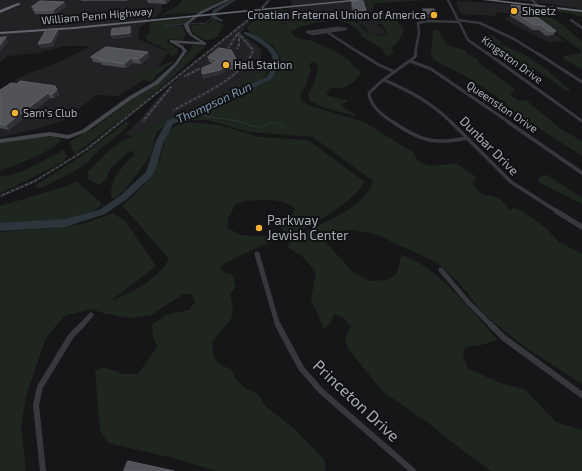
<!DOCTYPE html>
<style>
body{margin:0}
canvas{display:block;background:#161618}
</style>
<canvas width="582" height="471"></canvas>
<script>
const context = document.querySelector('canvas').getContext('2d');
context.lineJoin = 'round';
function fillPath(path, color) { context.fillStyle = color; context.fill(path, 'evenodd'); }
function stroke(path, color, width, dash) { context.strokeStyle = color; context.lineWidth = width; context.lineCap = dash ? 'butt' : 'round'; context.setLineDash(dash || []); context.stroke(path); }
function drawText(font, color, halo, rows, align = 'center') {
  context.font = font + ' "Exo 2",sans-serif'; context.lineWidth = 4; context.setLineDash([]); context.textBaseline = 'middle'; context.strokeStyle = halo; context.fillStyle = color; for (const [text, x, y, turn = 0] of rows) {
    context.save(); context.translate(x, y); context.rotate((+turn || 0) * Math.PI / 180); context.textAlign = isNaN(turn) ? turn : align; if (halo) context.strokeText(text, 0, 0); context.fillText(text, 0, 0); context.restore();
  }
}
fillPath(new Path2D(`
 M0 0H168L162 5 161 13 140 27 138 39 169 52 150 76 118 96 96 95 63 121 37 129 0 137V91L20 77 66 59 91 46H65L37 53 8 56 0 62Z
 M290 0H372L371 15 382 22V24H377L385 31 384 32 386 34 376 35 371 33 356 20 351 18 276 24 290 9 292 3Z
 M513 0H582V9L535 2Z
 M459 1 525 5 528 7 529 14 521 15 495 12 496 16 463 14 459 10 456 2Z
 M255 15H257L248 23 241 33 261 49V71L242 83 181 112 133 137 125 134 136 124 153 104 175 81Z
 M528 16 532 17 564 41 548 42 513 24 504 18Z`), '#222225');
fillPath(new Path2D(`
 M182 0H224L197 13 167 14 160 16 177 6Z
 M368 0H428L377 3 374 4 373 9 369 10 365 2Z
 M542 7 582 11V17L570 13 551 11 546 14 560 23 582 41V69L563 59 564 56 581 53V50L535 18 533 13Z
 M273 10H288L276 24 345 18 358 23 364 30 372 34 378 36 387 35 386 30 380 22 382 21 371 15V13L391 14V17L402 26 404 31 398 42 391 48 394 51 391 55 386 56 383 49 361 36V33C356 28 348 22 340 21 327 20 301 24 291 32L295 37 312 41 333 50 349 60 352 65 361 72C359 78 348 88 341 88 338 89 334 88 331 87L326 93 328 96 347 100 346 102 341 105 347 110 355 114V116L322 107 310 101 308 94C314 85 317 77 318 66L313 62 309 64 311 71 308 77 306 86 300 94 302 101 314 107 364 122 414 153C419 171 443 165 456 163L476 177 472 183C483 202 488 191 501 200 504 202 507 207 510 210L514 208 520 210 546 228 559 242 582 254V384L525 347 485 315 458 282 438 263 375 234 352 230 323 233 325 242 354 273 370 281 387 280 397 274 401 255C437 265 473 313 498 340L481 345 465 347 463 356 468 369 503 384 524 389 556 422 582 430V471H492L467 454 427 422 382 391 348 348 345 338 351 327 344 318 334 314 331 322 324 329 311 300 316 272 303 257 288 247C291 240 296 238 302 234 325 220 364 210 373 181L313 137 249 132 208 120H184L272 79 276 73 280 57 273 46 249 31 247 27 262 12Z
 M190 18 184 24 160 26H182L186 34 183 40 171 39 166 41V42L178 49V52L176 55 170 56 169 51 148 41 145 37 149 33 150 24 152 22Z
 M213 19 224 25 217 37 213 39 205 40 194 34 190 26 210 23Z
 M435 30 440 31V35L448 45 466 51V53L477 59 480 64 512 87 515 91 510 92 511 95 517 100 527 101 561 129 582 141V156L517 114 507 106 506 103 467 77 434 60 431 55 433 31Z
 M481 34 492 36 502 42 500 44 527 56 547 70 571 91H567L538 71 531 70 523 66Z
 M192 45 206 46 175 75 140 105 75 154 69 142 94 128 131 100 155 86 179 64 187 53 191 50Z
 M173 61 174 62 156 75 152 82 136 78 135 75Z
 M271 61 266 76 260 80 183 114 164 126 156 133 151 154 144 165 123 192 112 199C107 182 123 166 134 155L133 151 128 152 110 169 107 178 99 185 89 180 87 173 111 149 121 142 242 83 261 71 262 66Z
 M126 122H130L123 131 98 151 88 162 73 172 41 188H37L36 185 80 157Z
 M189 122 219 125 259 137 308 140 365 182C348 206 315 224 288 236L280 226C283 219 292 217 295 210 286 196 251 199 236 204L228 218V228L240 235 274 237 275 239 225 263 220 268 225 273 232 274 236 287 230 293 233 312 231 319 212 342C213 358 214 364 231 369L236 379 244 387 258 394 265 406 297 431 324 460 326 471H217L173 458 108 443 100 431 95 371 104 367 123 374H138L157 347 153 336 152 325 168 314 189 310 195 302 192 294H183L151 315 130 318 103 313 91 309 64 316 46 338 26 396 21 427 26 471H0V232L54 228 83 224 113 213 125 221 156 266 112 300C129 295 163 276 169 258 152 242 139 222 122 206 136 195 150 179 158 163 169 141 158 128 189 122Z
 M44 137H55L61 140C54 151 13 167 0 170V142Z
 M64 150 67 156 64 161 16 186 0 193V177L22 172Z
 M547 175 582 198V204L538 182V179L542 176Z
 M77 181C84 190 94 195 102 204 87 223 24 221 0 223V206L64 187Z`), '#1e261f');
stroke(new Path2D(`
 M188 24 206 23 213 17
 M163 26 184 24
 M200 109 205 116C216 118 226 119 237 121 244 122 251 127 258 127 272 126 269 118 285 127`), '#2c353c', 1);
fillPath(new Path2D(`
 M231 0H236L217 12 216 16 223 20V22L211 18 213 10Z
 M244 32C254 31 277 48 279 58 280 65 275 74 272 79L173 124 164 141 156 168 152 176 127 199 105 214 65 227 0 231V223L65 219 99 210 121 195 146 172 156 141 167 121 267 77C269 72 273 67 273 62 274 48 254 40 244 34Z`), '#2c353c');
stroke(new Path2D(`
 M448 0 468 40 488 54
 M532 0 537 5
 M458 20 480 23 514 39 538 54
 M571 20 582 28
 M338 28 346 29 313 34 307 32Z
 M327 32 361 54
 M415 54 419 33 418 23 427 21 459 22`), '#37383d', 2.5);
stroke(new Path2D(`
 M360 53 379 65 395 72
 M487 53 582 121
 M537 53 582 82
 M410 61 431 69 510 123
 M384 80C410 91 432 103 452 123
 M394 123C384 116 370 107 369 93L383 80 415 57 416 53`), '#37383d', 3);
stroke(new Path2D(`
 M393 122C420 141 435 145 467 138
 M451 122 511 182 558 212
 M508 122 582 173`), '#37383d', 3.5);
stroke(new Path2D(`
 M556 211 582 227
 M257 254 278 326
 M441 270 468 302 492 326
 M81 326 91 315`), '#37383d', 5);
stroke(new Path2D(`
 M278 325 301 368 321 391 413 471
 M491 325 504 338 582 395
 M43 471 36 405 40 387 71 336 82 325`), '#37383d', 6);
fillPath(new Path2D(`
 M80 0H128L126 1H82Z
 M225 0H230L203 13 188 24 192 34 206 43V45L177 43 183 46 187 51 177 65 158 84 132 99 86 132 68 139 50 136 0 143V139L50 132 68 135 82 130 128 97 154 82 175 63 183 51 181 48 170 42V40L201 42C192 37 186 34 184 24L201 11Z`), '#45474d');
fillPath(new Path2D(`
 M351 0H365L74 29 0 34V32L74 27Z
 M483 0H496L582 10V12Z
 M18 3 21 4 0 13V10Z`), '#63666e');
const rail = new Path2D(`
 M254 17 269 0
 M229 47 237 34
 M237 48 239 45V33
 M185 76 199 69
 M174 110C197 97 246 76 253 50L239 34
 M143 121 171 87
 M0 196 35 181 87 149 258 12`);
stroke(rail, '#4a4c52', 2);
stroke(rail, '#111113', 1, [2.5]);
fillPath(new Path2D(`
 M147 0H170L166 4 148 3Z
 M352 1 366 10V15H354L351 6Z
 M64 2 66 6 55 14H35L34 11H33L32 7Z
 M512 5 522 15 556 31 553 35 546 36 539 30H533L510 16V9Z
 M423 9 436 17 426 18 422 13Z
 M150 56 141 64 133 63 126 68 102 65 101 63 93 62 91 57Z
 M208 57 236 59 237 63 236 70 228 69 221 74 203 79 202 74 214 64 209 62Z
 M0 90H57L59 95 54 98H50L9 130 0 128Z`), '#47494d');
fillPath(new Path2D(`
 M165 0H170L166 4Z
 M64 2 66 6 55 14 53 10Z
 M437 13 436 17 426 18 427 14Z
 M130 27 132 31 131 37 112 39 111 35Z
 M58 29 59 33 53 47 40 48 38 44Z
 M6 37 8 42 0 52V45Z
 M148 52 150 56 141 64 139 59Z
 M131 58 133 63 126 68 124 64Z
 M227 65 228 69 221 74 203 79 202 74Z
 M55 86 59 95 54 98 52 94Z
 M48 93 50 98 9 130 6 125Z`), '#2f3033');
const building = new Path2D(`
 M40 1 64 2 53 10H34L37 7H32Z
 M352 1H363L366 10H355Z
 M512 5 520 6 522 15 533 14 556 31H549L541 25H535L512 11Z
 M423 9H434L437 13 427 14Z
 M130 27V33L111 35 112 29Z
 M58 29 51 42 38 44 46 30Z
 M6 37 0 45V38Z
 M106 47 148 52 139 59 131 58 124 64 100 60 102 59 91 57Z
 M219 48 231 50 236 59V65H227L220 70 202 74V68L219 61 208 57Z
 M20 81 55 86 57 90 52 94 48 93 6 125 0 124V90L11 83 17 84Z
 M128 461 174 471H124Z`);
fillPath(building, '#525359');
stroke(building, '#5f6168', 1);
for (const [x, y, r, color] of [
 [514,11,4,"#f2b134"],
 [434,15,4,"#f2b134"],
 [226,65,4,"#f2b134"],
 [15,113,4,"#f2b134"],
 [259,228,4,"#f2b134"]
]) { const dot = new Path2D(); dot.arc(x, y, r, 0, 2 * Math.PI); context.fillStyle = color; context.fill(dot); stroke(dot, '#111113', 1.5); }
drawText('11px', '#a8adb8', '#111113', [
 ["Sheetz",522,11],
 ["Croatian Fraternal Union of America",426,15,"right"],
 ["Hall Station",234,65],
 ["Sam's Club",23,113]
], 'left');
drawText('11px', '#a8adb8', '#111113', [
 ["William Penn Highway",97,16,-5],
 ["Kingston Drive",512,60,36],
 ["Queenston Drive",502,107,34]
]);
drawText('italic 12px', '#7f9bb3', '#111113', [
 ["Thompson Run",214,103,-25]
]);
drawText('13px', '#a8adb8', '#111113', [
 ["Dunbar Drive",489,146,45]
]);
drawText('13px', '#a8adb8', '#111113', [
 ["Parkway",267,221],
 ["Jewish Center",267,236]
], 'left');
drawText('16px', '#a8adb8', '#111113', [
 ["Princeton Drive",356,401,43]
]);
</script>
